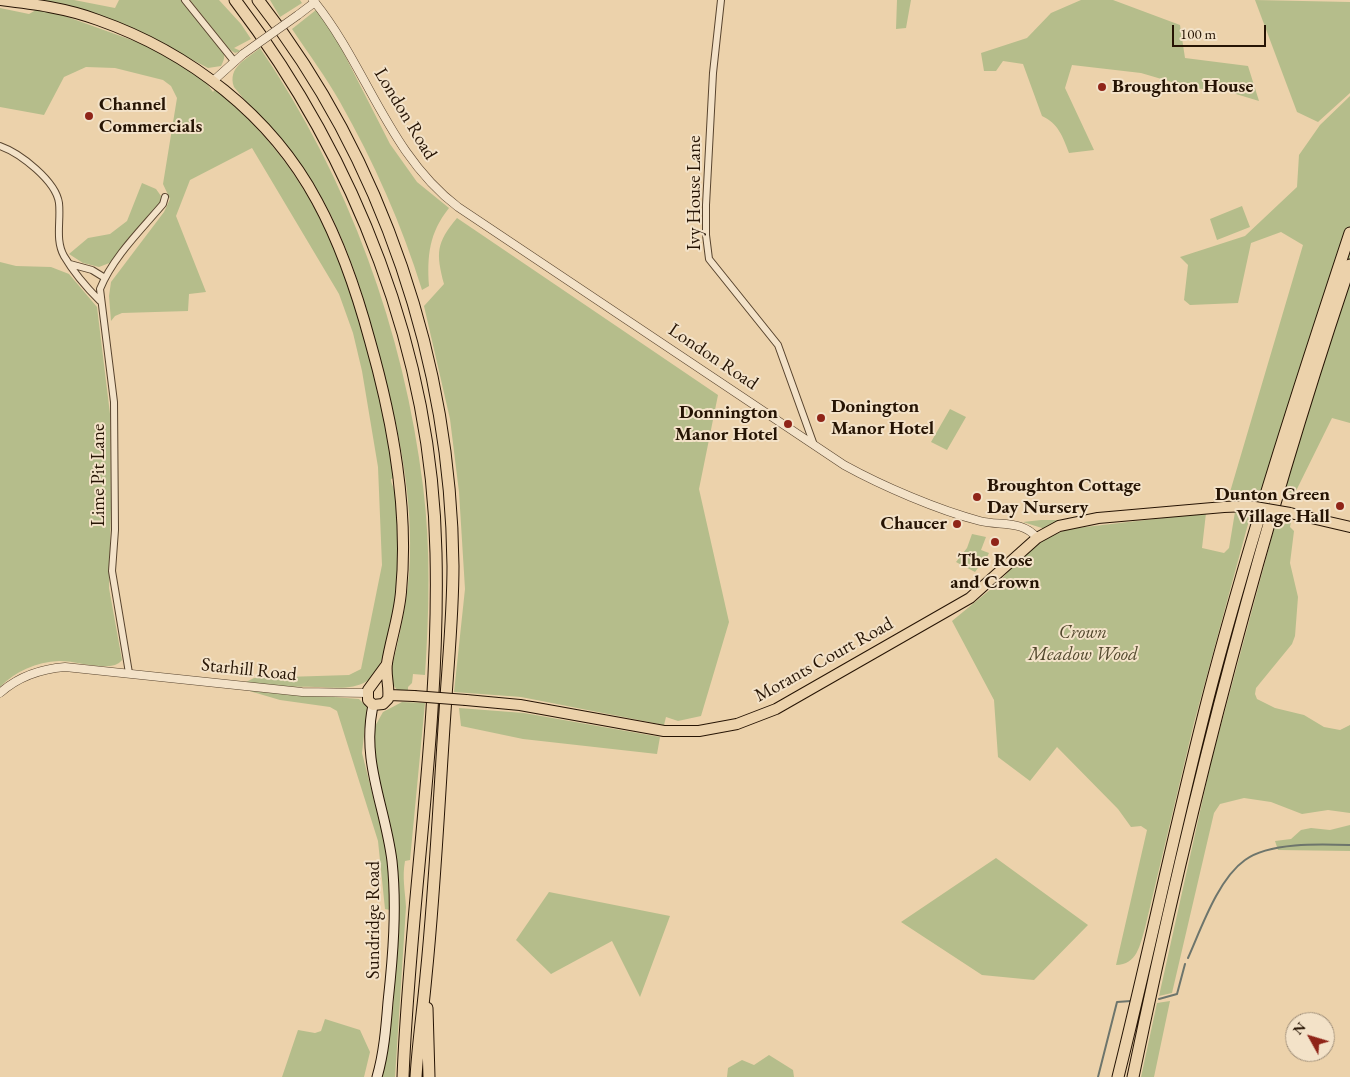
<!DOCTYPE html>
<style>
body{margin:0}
#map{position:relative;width:1350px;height:1077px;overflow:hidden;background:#ecd2ab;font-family:"EB Garamond",serif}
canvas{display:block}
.north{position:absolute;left:1285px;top:1012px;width:50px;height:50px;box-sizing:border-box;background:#f3e2c8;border:1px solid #a1907a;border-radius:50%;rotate:309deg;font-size:14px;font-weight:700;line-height:20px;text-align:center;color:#261404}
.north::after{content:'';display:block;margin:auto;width:18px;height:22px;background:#8f2418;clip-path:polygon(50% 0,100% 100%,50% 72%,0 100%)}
.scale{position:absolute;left:1172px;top:25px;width:94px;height:22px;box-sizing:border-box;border:2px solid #261404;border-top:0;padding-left:6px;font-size:15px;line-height:18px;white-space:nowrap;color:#261404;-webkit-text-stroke:4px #f3e2c8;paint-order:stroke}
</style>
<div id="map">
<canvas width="1350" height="1077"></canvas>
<div class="north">N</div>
<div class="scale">100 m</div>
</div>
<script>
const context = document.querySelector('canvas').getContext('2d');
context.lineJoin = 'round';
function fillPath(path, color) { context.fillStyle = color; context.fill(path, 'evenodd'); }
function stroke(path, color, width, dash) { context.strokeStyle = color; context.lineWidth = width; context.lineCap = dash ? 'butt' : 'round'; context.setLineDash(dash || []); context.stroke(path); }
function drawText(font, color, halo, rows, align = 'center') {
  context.font = font + ' "EB Garamond",serif'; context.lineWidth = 4; context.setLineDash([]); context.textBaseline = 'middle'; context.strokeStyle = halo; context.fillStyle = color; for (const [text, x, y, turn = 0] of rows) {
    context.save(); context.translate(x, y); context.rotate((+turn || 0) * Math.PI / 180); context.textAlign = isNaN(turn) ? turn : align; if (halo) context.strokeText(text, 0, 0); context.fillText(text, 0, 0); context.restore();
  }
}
fillPath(new Path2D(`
 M34 0H74L115 8 119 0H181C190 11 221 45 224 54 225 58 223 62 221 66L208 68 139 32 110 20 79 9Z
 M190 0H219L241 24 251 39 234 48 241 51 235 53 229 49Z
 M270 0H300L302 3 280 17Z
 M897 0H911L906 28 896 29Z
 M1081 0H1113L1180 25 1185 58 1248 66 1259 101 1226 91 1192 88 1141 73 1072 65 1065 88 1094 150 1069 153C1063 137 1058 123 1042 116L1023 64 1003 61 996 71H984L981 53 1027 38 1051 13Z
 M1255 0 1350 2V93L1318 122 1297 112Z
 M0 8 29 14 36 10 62 15 154 48 205 81 213 92 215 89C245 114 273 143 295 176 352 261 380 378 394 478L391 479C391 484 394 487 395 493 398 504 398 519 398 531 399 563 395 663 367 681 351 691 332 687 315 687 293 686 267 689 246 682L254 678 349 675 361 669 382 565 378 467 362 371 353 333 339 294 252 148 190 180 176 216 206 292 189 294 188 311 122 313 115 316 111 321 109 296 111 282 164 212 170 199 163 184 177 98 171 86 163 80 115 68 86 67 64 77 44 115 0 107Z
 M316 10 335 36 390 144 417 182 449 208C429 233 427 256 429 286L422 290C402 225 374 162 340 102 326 77 308 53 292 29Z
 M260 48C349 179 404 332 423 486 431 549 429 612 425 675L413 674 412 683 408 687V691L397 690 389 679C399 638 409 598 410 556 412 487 396 418 378 351 363 294 346 237 315 186 292 148 261 121 234 87 227 67 247 59 260 48Z
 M1350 96V423L1332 418 1295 493 1230 492 1303 245 1281 232 1251 243 1238 303 1190 305 1184 300 1188 265 1180 257 1245 236 1297 187 1299 155 1320 125Z
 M142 183 156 189 161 196 160 203 112 262 99 267 83 263 69 254 88 238 110 234 127 221Z
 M1242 206 1250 227 1217 240 1210 219Z
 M457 218 718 395 699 489 729 622 701 716 678 721 666 717 664 725 521 697 454 692 465 589 459 492 450 419 424 306 444 284C436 253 436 243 457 218Z
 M0 262 16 266 51 267 69 274 97 307 110 414 111 508 109 588 122 660C112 674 76 660 59 661 36 662 16 671 0 687Z
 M950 409 966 417 947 450 931 442Z
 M1235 512 1251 513 1194 723 1145 928C1140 945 1137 965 1116 965L1147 830 1141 826 1131 827 1118 809 1057 747 1030 781 998 757 994 700 952 621 997 584 1018 561 1046 538 1068 529 1206 513 1202 548 1224 553 1229 548Z
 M1278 514 1292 517 1290 527 1294 531 1290 563 1298 597 1295 636 1292 644 1256 688 1255 694 1257 699 1275 708 1304 715 1324 727 1340 730 1350 725V813L1328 810 1302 814 1271 802 1244 798 1220 804 1214 813 1172 993 1159 996 1211 762Z
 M1041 520H1058L1060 522 1045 529 1023 522Z
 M972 534 986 537 981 550 989 553 983 565 981 564 975 572 956 562 967 548Z
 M246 690 359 699 367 707 362 753 388 855 390 910 385 909 378 841 337 711 330 707 280 700Z
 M402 702 425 703 410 860 405 861C402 877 405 891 406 907L395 1077H381L393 1008 399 913 396 860 374 757V728L383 712Z
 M459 708 524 713 660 737 657 754 523 739 461 726Z
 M1350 825V851L1278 850 1275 841 1291 839 1301 830 1311 828 1330 830Z
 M996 858 1088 925 1034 980 982 975 901 922Z
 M549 892 670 916 640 997 612 941 551 974 516 940Z
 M1170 1001 1154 1077H1141L1157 1003Z
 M325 1019 360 1030 370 1052 364 1077H282L298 1030 315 1033 321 1031Z
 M769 1055 793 1070 794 1077H727L728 1068 742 1060 754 1065Z`), '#b5bd8b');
stroke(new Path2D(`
 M1188 958C1201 929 1218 879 1245 860 1269 842 1321 844 1350 845
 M1159 999 1177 994 1185 964
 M1098 1077 1117 1002 1131 1001`), '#6d756c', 2);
const minor = new Path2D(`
 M185 0 234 61
 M721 0 713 73 706 205V235L709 259 778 345 814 445
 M0 146C20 153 56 181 59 203 61 221 55 240 64 256 74 273 86 287 100 301
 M70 264 92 270 105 278
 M129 673 112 571 115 530 114 402 100 289C113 257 141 230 163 204L165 197`);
const tertiary = new Path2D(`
 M313 0C367 66 388 154 458 207L844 465C882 486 938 510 980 521 1000 526 1023 520 1037 538
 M298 15 315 2
 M213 81 243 54
 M0 693C19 676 40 669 65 667L302 692 367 693`);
const secondary = new Path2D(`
 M373 705C361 762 385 805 392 861 397 908 393 956 388 1002 386 1027 384 1053 377 1077`);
const primary = new Path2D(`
 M0 0C33 4 66 8 98 20 189 52 271 115 317 201 341 245 357 293 370 341 393 422 409 508 401 592 399 616 391 639 387 663 385 675 390 687 388 699L383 704 373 705 368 700V690L387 664
 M1290 513 1350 527
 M389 695 414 696
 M466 700 520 705 664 731H699L737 724 776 709 970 598 1037 538 1059 526 1098 518 1224 507 1249 506`);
const motorway = new Path2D(`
 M235 0C356 159 432 352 436 553 440 728 410 902 403 1077
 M258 0C383 159 451 364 453 566 453 615 448 663 445 712 439 800 435 888 426 976 423 1010 418 1043 416 1077
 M427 1008 429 1077
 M1118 1077C1151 945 1178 811 1213 679 1253 529 1301 381 1350 233
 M1133 1077C1190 802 1260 531 1350 265`);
stroke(minor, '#58442e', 8);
stroke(tertiary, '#58442e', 9);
stroke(secondary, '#261404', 11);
stroke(primary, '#261404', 12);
stroke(motorway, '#261404', 13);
stroke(minor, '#f3e2c8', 6);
stroke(tertiary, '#f3e2c8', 8);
stroke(secondary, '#f3e2c8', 9);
stroke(primary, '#ecd2ab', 10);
stroke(motorway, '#ecd2ab', 11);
const tertiaryBridge = new Path2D(`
 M243 54 298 15`);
const primaryBridge = new Path2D(`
 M1249 506 1290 513
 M414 696 466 700`);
stroke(tertiaryBridge, '#58442e', 9, []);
stroke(primaryBridge, '#261404', 12, []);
stroke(tertiaryBridge, '#f3e2c8', 8);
stroke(primaryBridge, '#ecd2ab', 10);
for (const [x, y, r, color] of [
 [1102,87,5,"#8f2418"],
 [89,116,5,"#8f2418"],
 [821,418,5,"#8f2418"],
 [788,424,5,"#8f2418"],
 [977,497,5,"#8f2418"],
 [1340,506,5,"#8f2418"],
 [957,524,5,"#8f2418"],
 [995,542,5,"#8f2418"]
]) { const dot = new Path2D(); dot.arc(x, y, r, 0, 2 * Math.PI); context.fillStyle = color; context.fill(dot); stroke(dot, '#f3e2c8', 2); }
drawText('bold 19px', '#261404', '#f3e2c8', [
 ["Broughton House",1112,87],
 ["Channel",99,105],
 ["Commercials",99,127],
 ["Donington",831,407],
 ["Manor Hotel",831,429],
 ["Donnington",778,413,"right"],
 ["Manor Hotel",778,435,"right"],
 ["Broughton Cottage",987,486],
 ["Day Nursery",987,508],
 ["Dunton Green",1330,495,"right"],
 ["Village Hall",1330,517,"right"],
 ["Chaucer",947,524,"right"],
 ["The Rose",995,561,"center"],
 ["and Crown",995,583,"center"]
], 'left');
drawText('19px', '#261404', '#f3e2c8', [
 ["London Road",405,114,59],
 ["Ivy House Lane",695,193,-90],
 ["London Road",713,357,34],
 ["Lime Pit Lane",99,475,-90],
 ["Morants Court Road",824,660,-29],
 ["Starhill Road",249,670,6],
 ["Sundridge Road",374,920,-90]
]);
drawText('italic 19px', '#51472c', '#f3e2c8', [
 ["Crown",1083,633],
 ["Meadow Wood",1083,655]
]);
</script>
